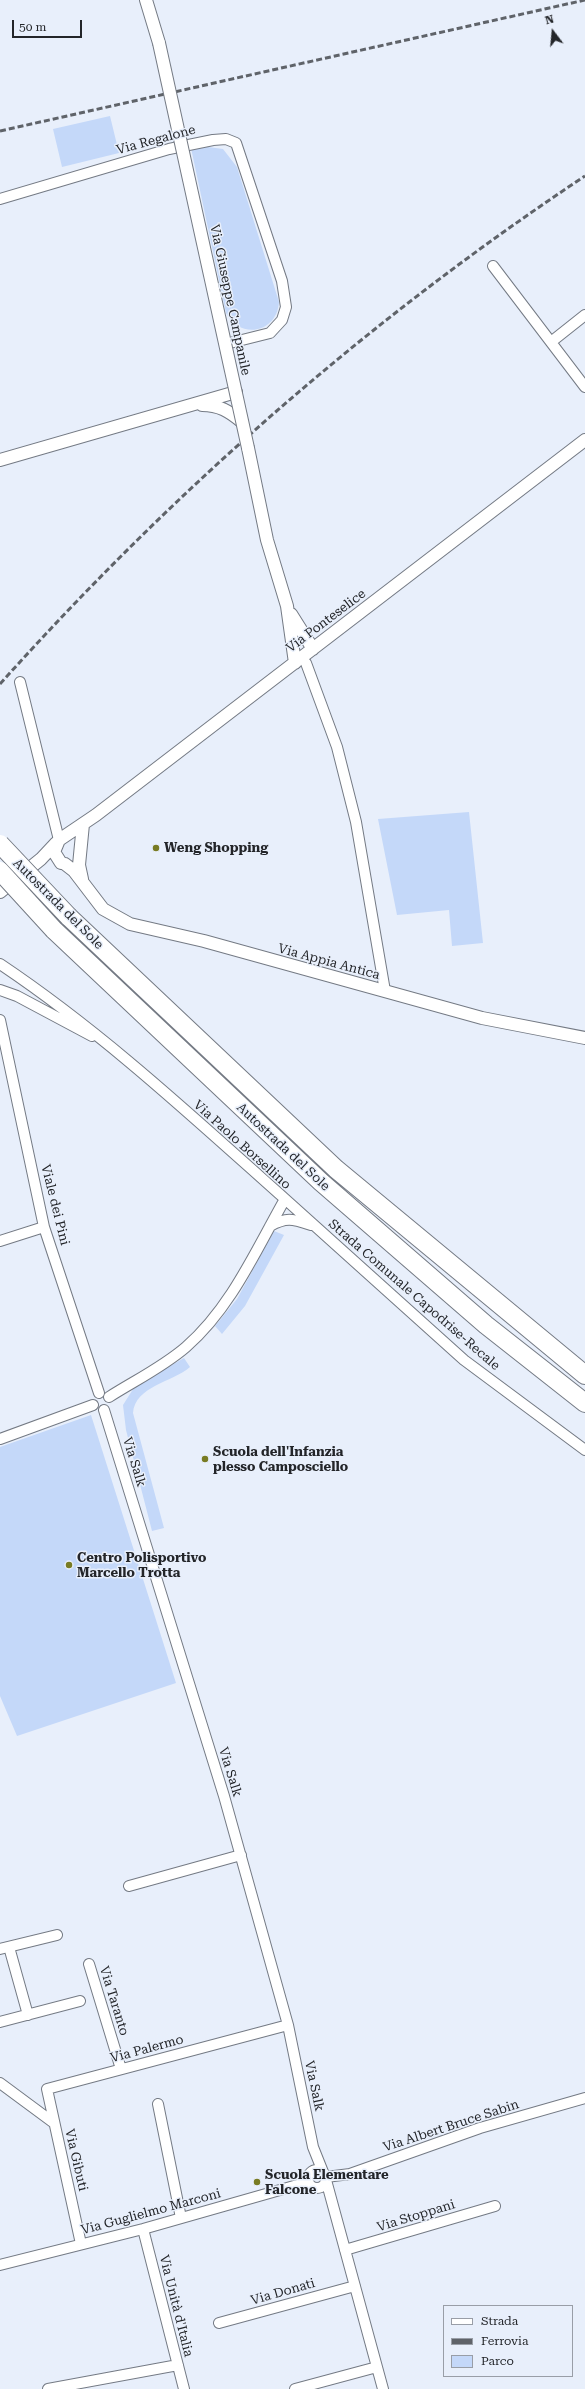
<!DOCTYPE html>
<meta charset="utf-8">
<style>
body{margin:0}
#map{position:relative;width:585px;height:2389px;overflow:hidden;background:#e8effb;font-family:"Roboto Serif",serif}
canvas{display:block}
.legend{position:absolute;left:443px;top:2305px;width:130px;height:72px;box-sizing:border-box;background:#e8effb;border:1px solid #999ea7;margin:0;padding:5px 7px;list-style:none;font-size:12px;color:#232529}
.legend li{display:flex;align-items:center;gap:8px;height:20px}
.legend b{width:20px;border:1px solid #999ea7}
.north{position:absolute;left:533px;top:12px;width:40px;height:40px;-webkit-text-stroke:3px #e8effb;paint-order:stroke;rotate:344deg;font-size:11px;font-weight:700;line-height:16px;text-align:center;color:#232529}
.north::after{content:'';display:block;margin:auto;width:14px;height:18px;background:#232529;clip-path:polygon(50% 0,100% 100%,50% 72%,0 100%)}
.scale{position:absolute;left:12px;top:20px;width:70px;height:18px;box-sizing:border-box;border:2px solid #232529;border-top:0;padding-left:5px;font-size:12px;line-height:14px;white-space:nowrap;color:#232529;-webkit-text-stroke:3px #e8effb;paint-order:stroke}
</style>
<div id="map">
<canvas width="585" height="2389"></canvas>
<ul class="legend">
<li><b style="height:5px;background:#fff"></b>Strada</li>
<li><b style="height:5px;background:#5f6369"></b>Ferrovia</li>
<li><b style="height:11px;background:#c4d8f9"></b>Parco</li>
</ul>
<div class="north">N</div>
<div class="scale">50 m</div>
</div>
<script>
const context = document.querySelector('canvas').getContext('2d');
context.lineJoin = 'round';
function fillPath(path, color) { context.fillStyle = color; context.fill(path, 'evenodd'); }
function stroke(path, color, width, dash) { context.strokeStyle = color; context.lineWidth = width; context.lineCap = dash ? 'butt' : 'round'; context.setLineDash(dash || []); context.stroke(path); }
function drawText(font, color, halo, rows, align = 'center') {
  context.font = font + ' "Roboto Serif",serif'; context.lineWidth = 3; context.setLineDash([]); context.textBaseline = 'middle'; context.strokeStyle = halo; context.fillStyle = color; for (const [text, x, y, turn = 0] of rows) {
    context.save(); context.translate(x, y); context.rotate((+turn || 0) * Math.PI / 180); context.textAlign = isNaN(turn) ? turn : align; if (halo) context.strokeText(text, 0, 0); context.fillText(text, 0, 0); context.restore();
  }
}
fillPath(new Path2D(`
 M110 116 119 153 62 167 53 129Z
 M201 146 223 149 237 167 279 302C277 333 240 340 226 313L191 148Z
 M469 812 483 943 452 946 449 910 397 915 378 819Z
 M274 1231 284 1235 245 1306 222 1334 215 1326 237 1299Z
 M184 1358 190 1367C173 1382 135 1386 133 1413L164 1528 152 1531 126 1430 123 1405 135 1386Z
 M91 1415 176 1683 17 1736 0 1696V1447Z`), '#c4d8f9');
const minor = new Path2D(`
 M0 199 169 149 213 140 226 139 236 143 282 281 286 307 282 320 270 333 226 344
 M493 266 585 387
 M551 342 585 315
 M306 663 337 747 356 822 385 991
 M20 682 59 840
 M0 964C103 1033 193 1117 285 1199 256 1250 231 1308 186 1347 163 1367 134 1381 109 1397
 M0 990 17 996 92 1036
 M0 1020 44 1227 99 1393
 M285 1199 464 1360 585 1450
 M270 1226C287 1217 292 1219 311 1225
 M0 1241 44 1227
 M104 1410 224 1796 288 2025 313 2147 323 2172
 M0 1439 93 1405
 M129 1886 241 1855
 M9 1947 28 2015
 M0 1949 57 1935
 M89 1964 121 2069
 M0 2022 80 2001
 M0 2083 54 2123
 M158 2104 181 2218
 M308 2179a9 9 0 1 1 18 0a9 9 0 1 1-18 0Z
 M326 2177 350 2174 480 2128 585 2098
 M326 2180 383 2389
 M143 2229 184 2389
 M81 2244 47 2089 288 2025
 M345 2250 495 2206
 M0 2265 143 2229 308 2182
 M219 2323 355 2286
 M48 2389 178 2365
 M295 2389 377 2367`);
const tertiary = new Path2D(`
 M146 0 159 43
 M202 405C219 405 229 411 242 422
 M248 448 267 540 287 606 295 663
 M0 460 236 392
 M291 614 313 649
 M61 863 54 852 59 840 96 815 585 440
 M65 864 74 871 103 909 130 924 204 941 482 1018 585 1038
 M82 879 79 865 83 824
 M0 892 41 859 56 843`);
const motorway = new Path2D(`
 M69 917 336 1169 585 1375
 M54 930 321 1182 486 1325 585 1403`);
stroke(minor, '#747a84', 12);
stroke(tertiary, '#747a84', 14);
stroke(motorway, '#747a84', 20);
stroke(minor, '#fff', 10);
stroke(tertiary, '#fff', 12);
stroke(motorway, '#fff', 18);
stroke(new Path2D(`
 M0 131 585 0
 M0 684C174 490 368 320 585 176`), '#5f6369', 3, [6, 3]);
const tertiaryBridge = new Path2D(`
 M159 43 248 448`);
const motorwayBridge = new Path2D(`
 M0 844 69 917
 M0 871 54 930`);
stroke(tertiaryBridge, '#747a84', 14, []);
stroke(motorwayBridge, '#747a84', 20, []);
stroke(tertiaryBridge, '#fff', 12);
stroke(motorwayBridge, '#fff', 18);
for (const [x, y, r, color] of [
 [156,848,4,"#787b23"],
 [205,1459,4,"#787b23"],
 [69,1565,4,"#787b23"],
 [257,2182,4,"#787b23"]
]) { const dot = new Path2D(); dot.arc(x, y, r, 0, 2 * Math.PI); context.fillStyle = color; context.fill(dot); stroke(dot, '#e8effb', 1.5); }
drawText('13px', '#232529', '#e8effb', [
 ["Via Regalone",156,140,-15],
 ["Via Giuseppe Campanile",230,300,78],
 ["Via Ponteselice",326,621,-37],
 ["Autostrada del Sole",58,904,45],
 ["Via Appia Antica",329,962,15],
 ["Via Paolo Borsellino",242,1145,42],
 ["Autostrada del Sole",283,1147,43],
 ["Viale dei Pini",55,1205,76],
 ["Strada Comunale Capodrise-Recale",414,1295,41],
 ["Via Salk",134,1462,73],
 ["Via Salk",230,1772,73],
 ["Via Taranto",114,2001,73],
 ["Via Palermo",147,2049,-15],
 ["Via Salk",314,2086,78],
 ["Via Albert Bruce Sabin",451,2126,-18],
 ["Via Gibuti",76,2160,77],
 ["Via Guglielmo Marconi",151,2212,-15],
 ["Via Stoppani",416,2216,-17],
 ["Via Donati",283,2292,-16],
 ["Via Unità d'Italia",176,2306,76]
]);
drawText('bold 13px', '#232529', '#e8effb', [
 ["Weng Shopping",164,848],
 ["Scuola dell'Infanzia",213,1452],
 ["plesso Camposciello",213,1467],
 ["Centro Polisportivo",77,1558],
 ["Marcello Trotta",77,1573],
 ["Scuola Elementare",265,2175],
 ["Falcone",265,2190]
], 'left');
</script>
